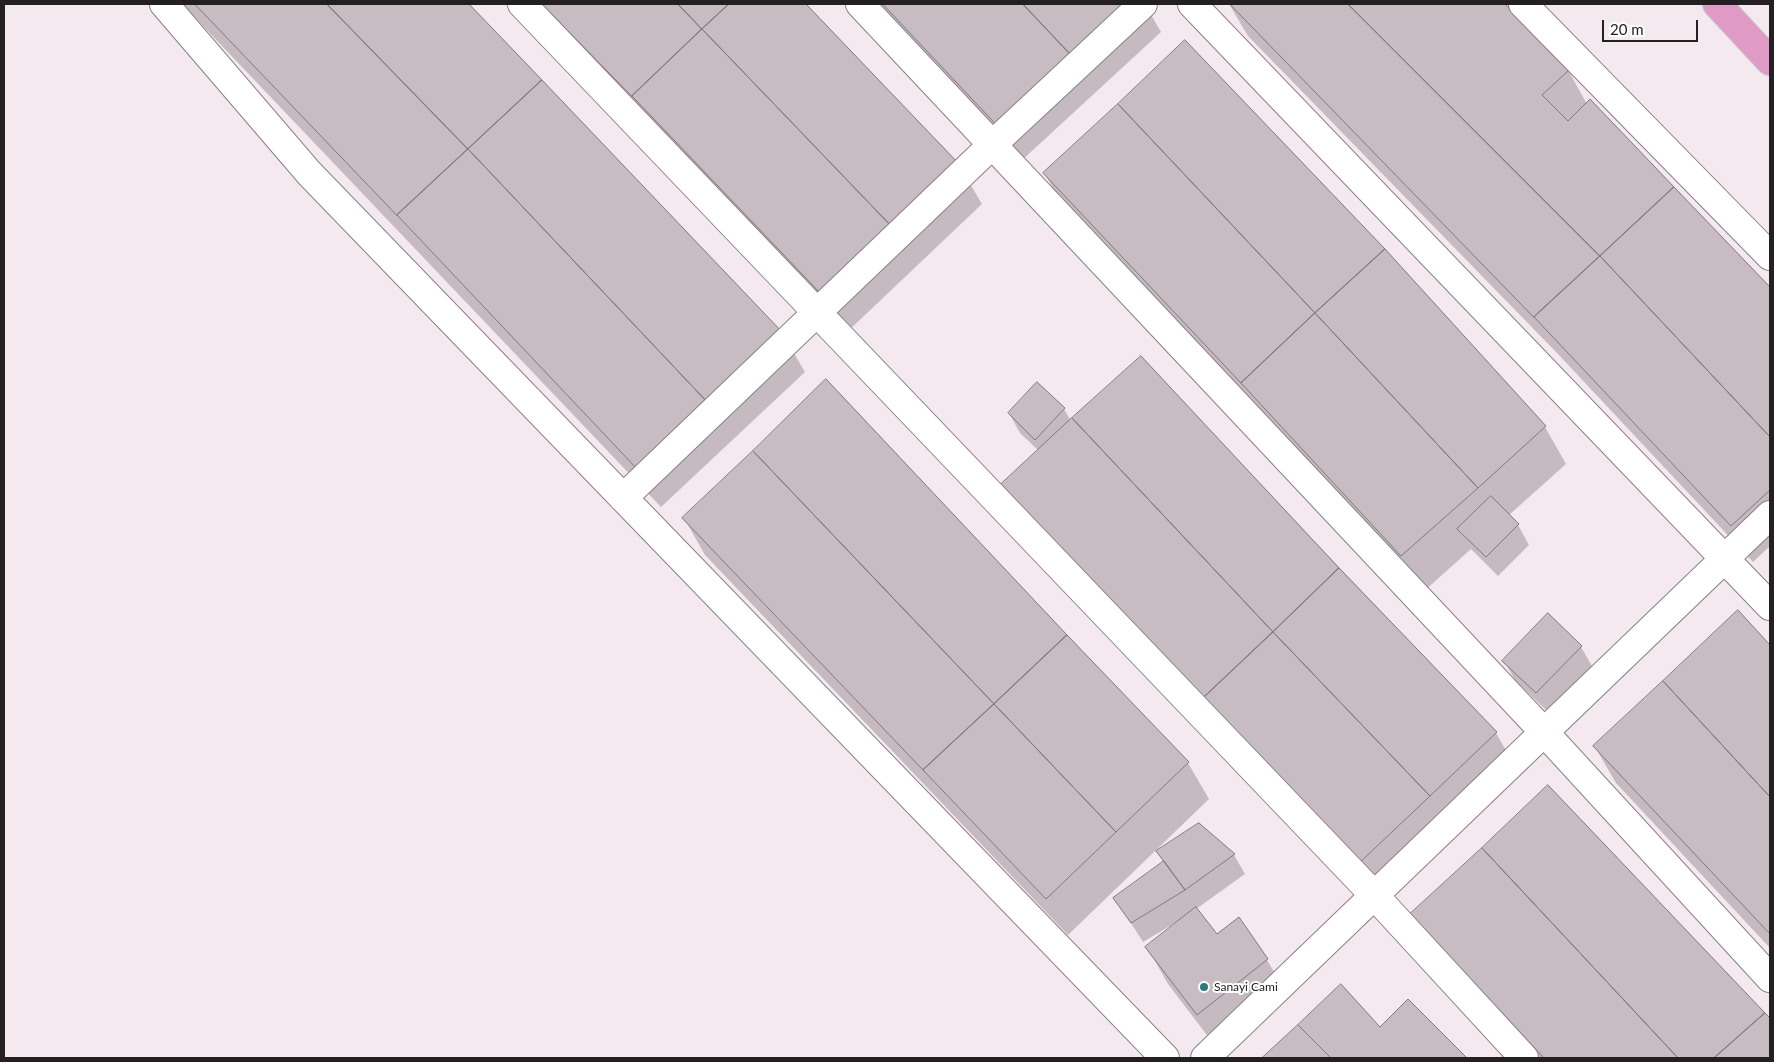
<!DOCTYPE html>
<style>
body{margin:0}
#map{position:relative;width:1774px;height:1062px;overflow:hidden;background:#f5e9f0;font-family:Lato,sans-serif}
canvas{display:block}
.frame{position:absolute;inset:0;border:5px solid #242022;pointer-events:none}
.scale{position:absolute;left:1602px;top:20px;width:96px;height:22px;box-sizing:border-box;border:2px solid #242022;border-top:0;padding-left:6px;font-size:15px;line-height:18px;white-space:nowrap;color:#242022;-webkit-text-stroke:4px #fff;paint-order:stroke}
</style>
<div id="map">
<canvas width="1774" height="1062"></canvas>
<div class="frame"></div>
<div class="scale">20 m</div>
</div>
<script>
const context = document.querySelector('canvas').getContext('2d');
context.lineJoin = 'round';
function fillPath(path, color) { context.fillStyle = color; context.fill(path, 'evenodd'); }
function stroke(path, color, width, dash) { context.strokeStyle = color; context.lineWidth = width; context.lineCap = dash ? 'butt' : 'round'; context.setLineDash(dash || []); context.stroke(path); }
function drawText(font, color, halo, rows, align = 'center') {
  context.font = font + ' Lato,sans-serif'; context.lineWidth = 4; context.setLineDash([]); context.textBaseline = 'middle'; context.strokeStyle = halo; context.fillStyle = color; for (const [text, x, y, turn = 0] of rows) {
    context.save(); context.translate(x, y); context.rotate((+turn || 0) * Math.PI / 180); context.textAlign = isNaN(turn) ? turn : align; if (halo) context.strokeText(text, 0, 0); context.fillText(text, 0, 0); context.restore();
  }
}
fillPath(new Path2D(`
 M182 4H468L783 335 805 372 661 507Z
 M529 4H805L960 167 982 204 846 333Z
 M871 4H1145L1161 32 1020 162Z
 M1229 4H1503L1568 70 1587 104 1590 101 1770 288V546L1753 562 1557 353 1248 36Z
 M1045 174 1384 250 1545 427 1566 464 1509 515 1518 525 1529 545 1498 576 1471 549 1423 592 1066 211Z
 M1141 358 1496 733 1517 770 1378 902 1039 451 1020 433 1009 413 1037 383 1064 409 1071 421Z
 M684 518 1188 763 1209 799 1068 935 705 555Z
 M1738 612 1770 647V948L1616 783 1595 747Z
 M1581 647 1592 666 1548 712 1515 680 1504 661Z
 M1548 787 1770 1020V1058H1531L1432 952Z
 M1199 825 1234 855 1245 874 1196 909 1217 935 1238 919 1267 960 1289 997 1219 1051 1168 984 1147 947 1181 921 1180 920 1143 942 1115 898 1164 863 1158 851Z
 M1341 986 1380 1029 1408 1001 1466 1058H1264Z`), '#0003');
const building = new Path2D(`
 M195 4H327L468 149 397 215Z
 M327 4H469L542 80 468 149Z
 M542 4H678L702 29 632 96Z
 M678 4H729L702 29Z
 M729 4H806L961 166 895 230 702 29Z
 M883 4H1023L1073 57 998 126Z
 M1023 4H1131L1073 57Z
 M1230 4H1348L1600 256 1534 317Z
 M1348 4H1505L1569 70 1542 95 1568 121 1590 99 1674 187 1600 256Z
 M702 29 895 230 824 297 632 96Z
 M1185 40 1385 249 1315 313 1118 104Z
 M542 80 784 334 710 405 468 149Z
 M1118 104 1315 313 1241 383 1043 173Z
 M468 149 710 405 639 471 397 215Z
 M1674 187 1770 287V437L1600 256Z
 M1385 249 1546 426 1478 488 1315 313Z
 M1600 256 1770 437V490L1731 526 1534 317Z
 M1315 313 1478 488 1401 556 1241 383Z
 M1141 356 1339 568 1273 632 1072 418Z
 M826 379 1067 635 994 704 753 451Z
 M1037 382 1065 408 1035 440 1008 413Z
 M1072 418 1273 632 1200 701 998 487Z
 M753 451 994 704 923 770 682 518Z
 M1491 496 1519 524 1486 557 1457 529Z
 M1339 568 1497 732 1430 796 1273 632Z
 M1738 610 1770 645V797L1663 681Z
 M1548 613 1582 646 1536 693 1502 661Z
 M1273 632 1430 796 1356 866 1200 701Z
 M1067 635 1189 762 1116 832 994 704Z
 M1663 681 1770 797V934L1593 746Z
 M994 704 1116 832 1046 899 923 770Z
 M1548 785 1765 1013 1714 1058H1678L1482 848Z
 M1199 823 1235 854 1185 890 1156 851Z
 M1482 848 1678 1058H1544L1409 915Z
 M1164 861 1185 890 1131 923 1113 898Z
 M1196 907 1217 934 1239 917 1268 959 1197 1015 1145 947Z
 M1341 984 1380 1027 1408 999 1467 1058H1331L1298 1025Z
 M1765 1013 1770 1018V1058H1714Z
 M1298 1025 1331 1058H1262Z`);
fillPath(building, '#c7bcc2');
stroke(building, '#82777d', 1);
const minor = new Path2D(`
 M164 4 309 173 1165 1058
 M522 4 1374 895 1524 1058
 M860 4 1544 732 1770 978
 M1192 4 1770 606
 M1523 4 1770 256
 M623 498 993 144 1143 4
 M1205 1058 1770 515`);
const major = new Path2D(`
 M1717 4 1770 61`);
stroke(minor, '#8b8086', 30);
stroke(major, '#cac9ca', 30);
stroke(minor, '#fff', 28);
stroke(major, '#df9ac6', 28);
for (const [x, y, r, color] of [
 [1204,987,5,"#307683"]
]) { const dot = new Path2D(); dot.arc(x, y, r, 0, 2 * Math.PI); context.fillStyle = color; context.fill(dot); stroke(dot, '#fff', 2); }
drawText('12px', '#242022', '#fff', [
 ["Sanayi Cami",1214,987]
], 'left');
</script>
